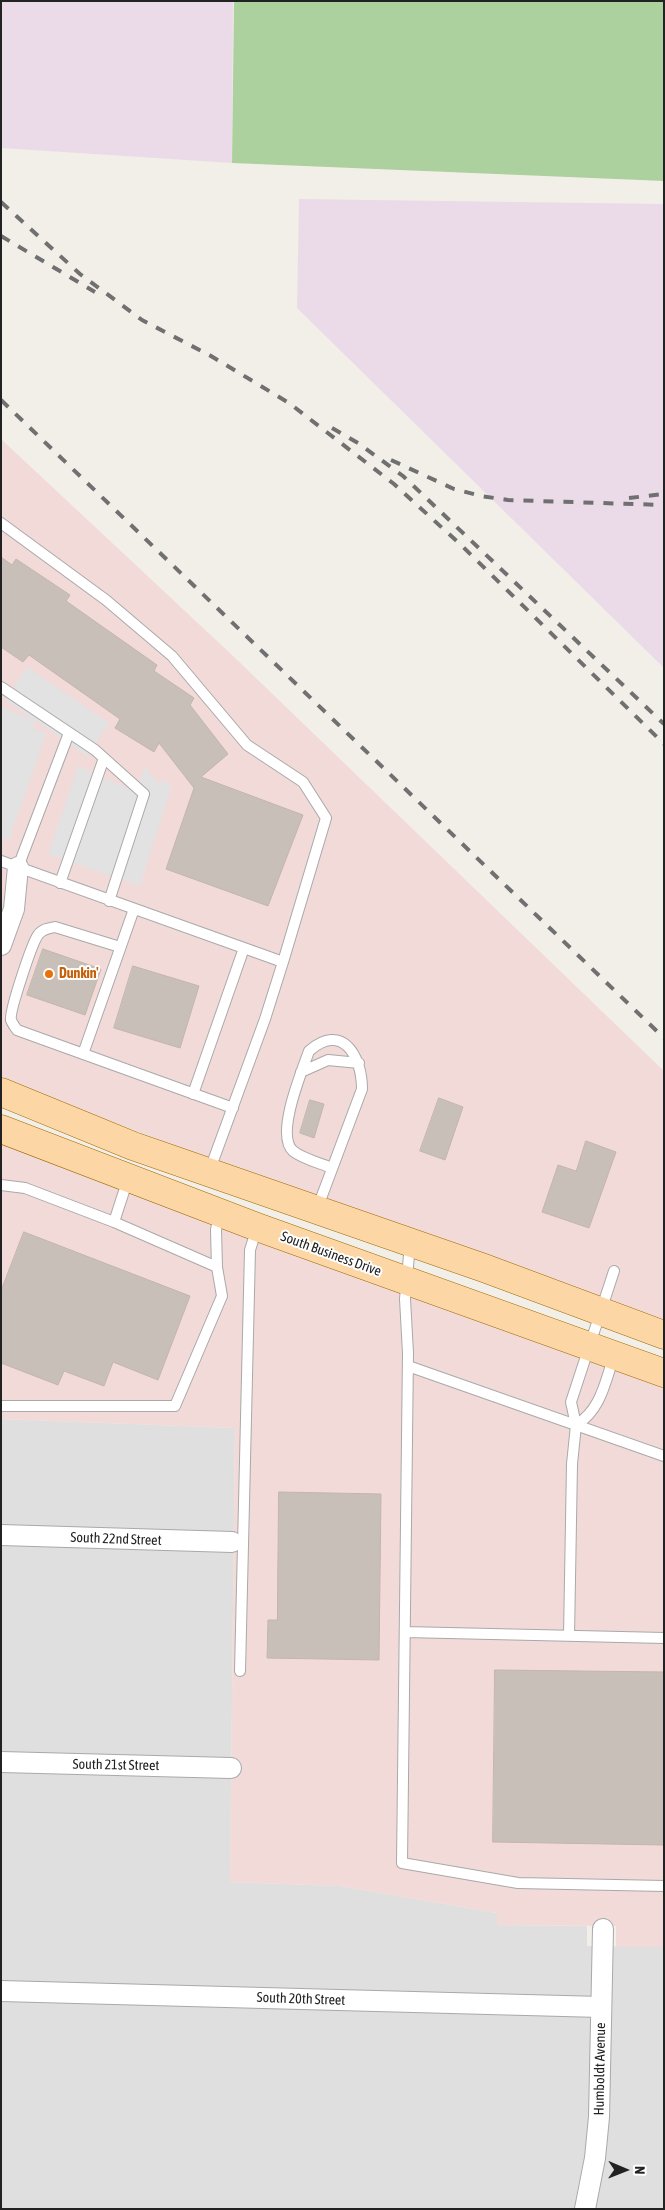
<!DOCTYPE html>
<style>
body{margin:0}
#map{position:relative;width:665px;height:2210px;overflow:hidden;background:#f2efe9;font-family:"Asap Condensed",sans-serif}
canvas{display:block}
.frame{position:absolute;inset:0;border:2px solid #222;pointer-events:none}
.north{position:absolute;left:600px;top:2145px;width:50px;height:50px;-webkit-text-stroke:4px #fff;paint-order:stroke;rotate:91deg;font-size:14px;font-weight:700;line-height:20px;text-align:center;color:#222}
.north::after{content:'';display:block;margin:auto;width:18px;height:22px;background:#222;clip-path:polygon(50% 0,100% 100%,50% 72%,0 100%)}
</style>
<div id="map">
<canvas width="665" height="2210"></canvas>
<div class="frame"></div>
<div class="north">N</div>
</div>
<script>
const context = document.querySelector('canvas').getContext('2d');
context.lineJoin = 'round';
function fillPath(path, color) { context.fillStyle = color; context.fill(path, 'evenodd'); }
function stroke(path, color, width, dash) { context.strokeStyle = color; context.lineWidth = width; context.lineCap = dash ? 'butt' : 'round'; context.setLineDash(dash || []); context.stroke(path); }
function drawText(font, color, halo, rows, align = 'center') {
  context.font = font + ' "Asap Condensed",sans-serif'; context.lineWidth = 4; context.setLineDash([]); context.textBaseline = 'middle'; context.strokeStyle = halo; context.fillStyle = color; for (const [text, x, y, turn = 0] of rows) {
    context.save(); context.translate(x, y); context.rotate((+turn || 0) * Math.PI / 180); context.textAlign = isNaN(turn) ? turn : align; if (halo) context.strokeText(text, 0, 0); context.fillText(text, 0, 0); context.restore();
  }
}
fillPath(new Path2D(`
 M1 1419 235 1428 230 1882 340 1886 497 1913 498 1925 587 1926V1946L664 1947V2209H1Z`), '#e0dfdf');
fillPath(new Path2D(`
 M1 439 232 655 664 1071V1323L288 1189 1 1079Z
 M1 1139 664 1383V1947H616V1926L497 1925V1913L340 1886 230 1882 235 1428 1 1419Z`), '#f2dad9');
fillPath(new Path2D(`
 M1 1H233L232 163 1 148Z
 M299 199 664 204V668L297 308Z`), '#ebdbe8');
fillPath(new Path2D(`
 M234 1H664V181L232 163Z`), '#add19e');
fillPath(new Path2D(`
 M27 667 109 723 87 756 35 720 33 728 46 734 9 840 1 837V707L34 720 5 700Z
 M78 766 135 791 145 766 157 782 167 781 171 788 140 886 48 854Z`), '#e2e2e2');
const building = new Path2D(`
 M1 557 12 565 16 559 70 595 66 601 157 665 154 671 194 698 190 705 228 754 201 777 303 815 268 906 166 869 194 788 159 743 154 752 115 728 120 719 29 655 23 662 1 647Z
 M43 949 101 969 85 1015 27 995Z
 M133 966 199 986 180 1048 114 1028Z
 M439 1098 463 1107 445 1160 420 1151Z
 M310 1100 324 1104 314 1138 300 1133Z
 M586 1141 616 1152 589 1228 542 1212 558 1165 576 1171Z
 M24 1232 190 1296 158 1380 113 1362 104 1386 64 1371 58 1385 1 1363V1291Z
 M279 1492 381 1494 379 1660 267 1658 268 1620H277Z
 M495 1670 664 1672V1845L493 1842Z`);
fillPath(building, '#c7bfb8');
stroke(building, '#c4b6ab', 1);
const service = new Path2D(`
 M1 523 106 600 172 656 247 745 303 782 326 818 283 962
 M1 687 95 750 144 794 109 901
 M1 861 283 962 265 1019 209 1172
 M18 867 69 733
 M60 883 104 758
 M120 947 55 927C49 928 42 929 38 935 32 943 9 1012 11 1020 12 1023 15 1027 17 1030L233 1108
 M83 1054 134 909
 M301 1072 328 1060 359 1063
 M193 1094 244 948
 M1 1185 25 1188 114 1222 128 1179
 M317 1209 362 1089C362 1056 342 1022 309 1051 302 1071 275 1135 293 1151 303 1159 320 1163 332 1168
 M114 1222 217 1267
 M410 1244 405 1299 408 1353 402 1863 518 1883 664 1886
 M408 1366 664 1456
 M1 1406H175L222 1296 217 1267 216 1230 219 1214
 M576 1425C601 1410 605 1382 614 1356
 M405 1632 664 1638
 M569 1636 572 1464 576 1425 571 1402 614 1271
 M240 1671 250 1250 257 1228`);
const minor = new Path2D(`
 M1 945 14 909 18 867
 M1 1535 232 1542
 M1 1762 231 1768
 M1 1991 601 2007
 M585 2209 595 2158 599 2117 603 1929`);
const primary = new Path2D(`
 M1 1092 133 1146 484 1268 664 1335
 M1 1129 257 1227 664 1373`);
stroke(service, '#a9a9a9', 12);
stroke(minor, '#a9a9a9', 22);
stroke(primary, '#a06b00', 29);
stroke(service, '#fff', 10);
stroke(minor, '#fff', 20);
stroke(primary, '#fcd6a4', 28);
stroke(new Path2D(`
 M1 202 80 274 142 320 211 356 289 403 394 484 461 545 664 744
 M1 236 95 292
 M1 400 664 1038
 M332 428 358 443 403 476 664 724
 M391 460 454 489 481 496 508 500 664 505
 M629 498 664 494`), '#707070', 4, [10, 10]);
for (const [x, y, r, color] of [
 [49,974,5,"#e8710a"]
]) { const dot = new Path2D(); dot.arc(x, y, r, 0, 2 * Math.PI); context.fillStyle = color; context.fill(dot); stroke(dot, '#fff', 2); }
drawText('bold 14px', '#c56008', '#fff', [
 ["Dunkin'",59,974]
], 'left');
drawText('14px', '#222', '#fff', [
 ["South Business Drive",331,1254,20],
 ["South 22nd Street",116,1539,2],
 ["South 21st Street",116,1765,1],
 ["South 20th Street",301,1999,2],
 ["Humboldt Avenue",600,2069,-89]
]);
</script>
